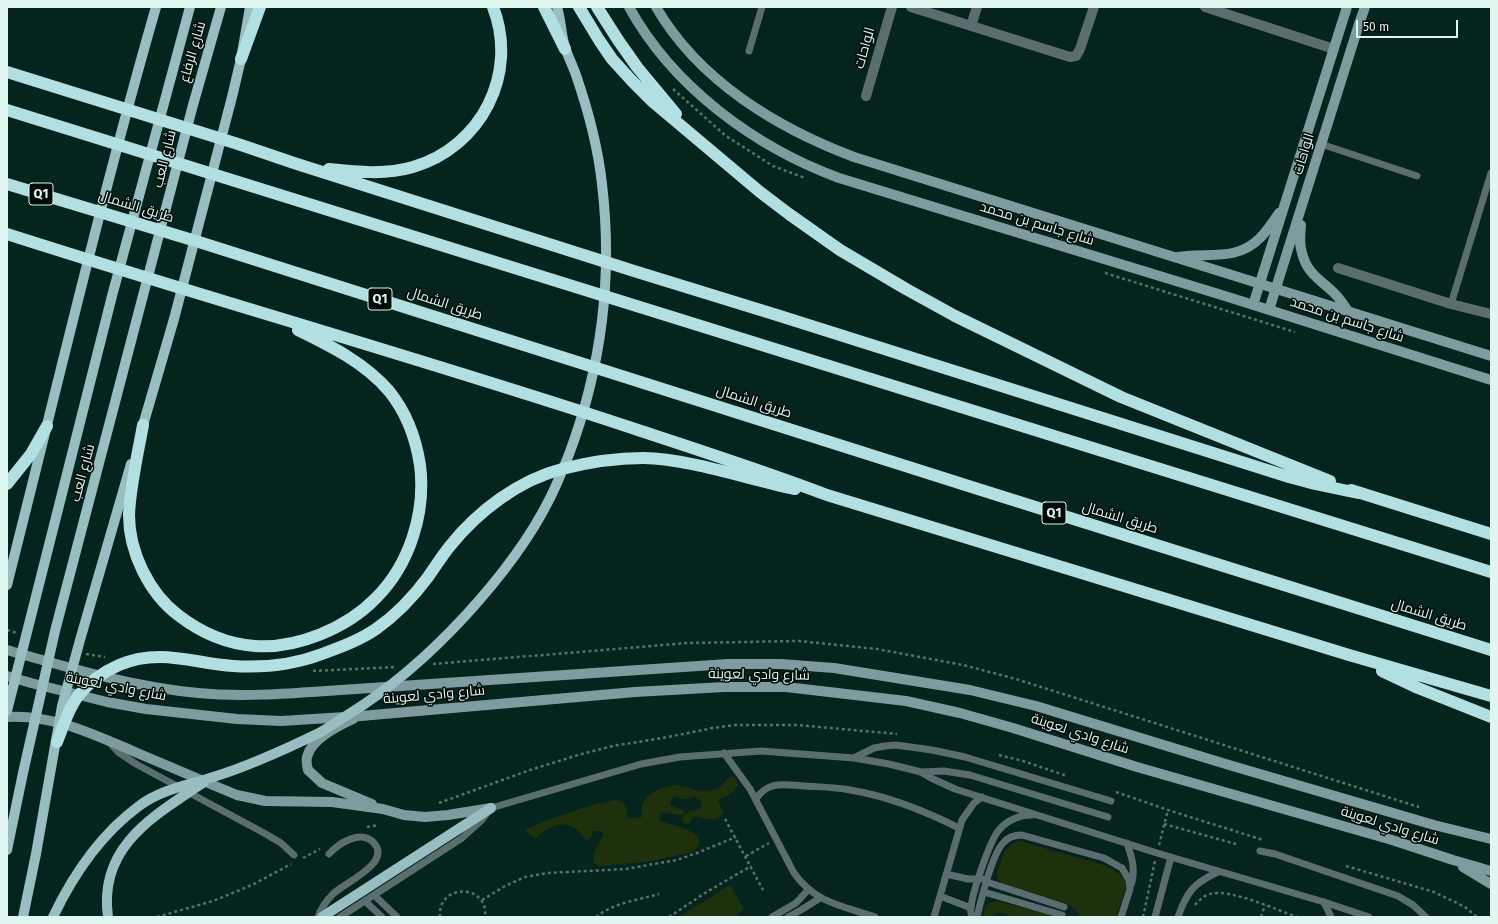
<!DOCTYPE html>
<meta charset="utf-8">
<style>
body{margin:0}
#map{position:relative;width:1498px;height:924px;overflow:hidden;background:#05241e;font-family:"Fira Sans",sans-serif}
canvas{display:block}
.frame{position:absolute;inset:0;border:8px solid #e0f6f0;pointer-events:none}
.scale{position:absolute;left:1356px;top:20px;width:102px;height:18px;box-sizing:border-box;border:2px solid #e0f6f0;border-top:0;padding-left:5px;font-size:12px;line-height:14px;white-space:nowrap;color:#e0f6f0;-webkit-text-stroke:3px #000b08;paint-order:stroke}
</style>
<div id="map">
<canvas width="1498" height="924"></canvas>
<div class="frame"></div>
<div class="scale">50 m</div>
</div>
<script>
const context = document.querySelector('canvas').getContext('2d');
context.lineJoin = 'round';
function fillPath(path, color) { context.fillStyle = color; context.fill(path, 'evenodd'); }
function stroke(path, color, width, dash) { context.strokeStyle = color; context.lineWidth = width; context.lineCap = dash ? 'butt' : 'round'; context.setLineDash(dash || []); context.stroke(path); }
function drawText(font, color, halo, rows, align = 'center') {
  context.font = font + ' "Fira Sans",Cairo,sans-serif'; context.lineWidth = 3; context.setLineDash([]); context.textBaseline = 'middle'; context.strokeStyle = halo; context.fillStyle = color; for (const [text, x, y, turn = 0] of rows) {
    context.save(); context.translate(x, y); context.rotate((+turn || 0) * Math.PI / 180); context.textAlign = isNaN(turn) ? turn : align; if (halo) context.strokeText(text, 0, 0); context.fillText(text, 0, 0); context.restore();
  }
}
fillPath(new Path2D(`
 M732 776 736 779 738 785C734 793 726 797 718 800L723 812 719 818C708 822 700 815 694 817 691 818 690 822 688 824L683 823 682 818C689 812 687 809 698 810L702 806 701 801 695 797C685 800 686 800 675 797L672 799 670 803 671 806 684 810V813L682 815 661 812 659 819 660 821C670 825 702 830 699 843 698 849 693 852 688 853L646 862 599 866 594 863C591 852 598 844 604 835L601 831H593L591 837 587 840C584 838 582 834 578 831 563 818 548 827 535 839L525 830C551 818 587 805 615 800 626 802 627 809 628 819L642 817V804C649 791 668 783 682 786 687 786 690 788 694 790 699 791 710 791 716 789 723 787 725 778 732 776Z
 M1019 841 1023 842 1107 866 1121 875 1125 880 1126 887 1116 917H1080L1075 909 1067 904 1003 885 998 879 997 872 1004 852 1010 845Z
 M730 885 744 909 736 917H679Z
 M996 901 1053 915 1058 917H1014L1002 913H997L993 917H983C985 908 986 902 996 901Z`), '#1f310c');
stroke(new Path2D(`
 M673 89 726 136 773 166 805 178
 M1105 273 1295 332
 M7 630 17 633
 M86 654 105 657
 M433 664 688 643 799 641 877 649 963 665 1016 679 1419 807
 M313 671 396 667
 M999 755 1023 761 1067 776
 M1116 792 1168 810 1263 840
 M439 803 530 770 578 755 613 746 668 737 713 728 735 725H797L897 734
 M725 819 763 890
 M1164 824 1236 844
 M367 827 379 825
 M1159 845 1168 810
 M746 856 769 843
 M303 858 320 849
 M1346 866 1434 892 1465 907 1477 917
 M482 900 505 886 525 877 547 873 626 869 654 864 677 860 697 853 736 837
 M1195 905C1199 900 1204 896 1210 894 1229 888 1277 910 1297 917
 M157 917 213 901 252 885 291 864
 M440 917C437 883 489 883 485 917
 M596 917C613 903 638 900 659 894
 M669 917 705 893 751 866
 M1143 917 1155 861
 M1261 917 1265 905`), '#56726c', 2.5, [3, 3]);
stroke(new Path2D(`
 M749 51 762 7
 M1321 144 1417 176
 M1451 304 1491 173
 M110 743 118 752 136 764 264 833 281 843 294 855
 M724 753 750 789 794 873C815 903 843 906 875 917
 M854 758 874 748 885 746 896 745 932 750 965 757 1111 801
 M921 772 944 771 970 775 1108 817
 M756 799C768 780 785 785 805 786 820 787 835 787 850 790 888 796 925 811 959 828
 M1127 843C1132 858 1136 870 1131 885
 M1260 851 1275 854 1398 896 1413 905 1426 917
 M946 874 968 879H982
 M987 882 1064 907
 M984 892 1062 915
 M374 895 397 917
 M940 896 971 908
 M365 901 382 917
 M1324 902 1331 917
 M318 917C321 908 326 901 333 894 344 883 392 863 374 843 361 829 339 843 329 854
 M340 917 462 838 482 820 491 808 641 764 680 757 761 751 854 758 889 764 921 772 931 778 955 789 1157 853 1324 902 1369 917
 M772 917 796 903 808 890
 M788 917 801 910 820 898
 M934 917 962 820 974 803 982 797
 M972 917C971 914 970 911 971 908 972 893 990 840 999 830 1007 820 1020 815 1032 815
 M977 917C981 900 992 855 1003 843 1008 837 1015 835 1022 835L1104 858 1122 868 1129 880 1130 889 1121 917
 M1155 917 1171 857
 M1178 917C1187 891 1194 883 1218 872`), '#5b6d6e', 7);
stroke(new Path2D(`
 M911 7 1070 57 1076 56 1080 49 1094 7
 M1205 7 1334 49
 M971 26 977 7
 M866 96 892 7
 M1338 268 1451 304 1491 314`), '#5b6d6e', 10);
stroke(new Path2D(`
 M629 7C673 87 755 147 839 178L1225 296 1491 380
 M656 7C699 81 777 128 854 157L1491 356
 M1301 225C1300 235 1299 244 1302 253 1307 273 1319 279 1332 291 1339 297 1343 304 1348 311
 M1178 257C1208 252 1236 262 1260 238 1267 231 1273 222 1279 213
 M1253 305 1347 7
 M1269 310 1359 24 1365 7
 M7 650C70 668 132 687 198 693 240 697 283 694 326 691L728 664H781L834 668 970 690 1036 706 1229 765 1434 825 1491 839
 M7 676 31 683 107 702 146 709 237 719 281 721 361 716 635 692 724 687H786L906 701 960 713 1013 728 1137 767 1392 840 1453 860 1491 871
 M7 717C52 714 95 735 135 752 164 764 192 776 220 788L237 795 265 801 332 802 383 809 404 815 425 817 448 815 491 808
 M353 719C338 726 311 739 307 757 306 761 307 766 308 770L322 783 372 804
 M1463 867 1491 884`), '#7e9b9d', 10);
stroke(new Path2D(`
 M141 432 174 319 232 97 241 59 250 7
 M7 585C56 392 101 198 156 7
 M7 711 112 296 190 7
 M7 850 23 773 55 631 193 105 221 7
 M23 917 36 854 62 706 80 640 131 464
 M53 917C73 875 101 834 139 806 160 790 185 786 210 778 247 767 284 750 319 733 330 727 339 720 349 714 393 687 431 653 466 615 498 580 528 542 549 500 556 487 562 471 568 457 601 370 613 277 602 184 598 147 588 110 576 75 573 66 568 57 565 47 561 34 561 20 557 7
 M108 917C98 846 154 816 204 782
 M322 917 491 808`), '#99bec1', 10);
stroke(new Path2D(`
 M544 7 565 49
 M579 7 599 40 612 59 632 81 653 102 760 192 789 214 840 250 906 289 955 316 1121 397 1330 481
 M597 7 618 40 637 67 676 114
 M241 59 260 7
 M7 72 238 144 297 164 634 271 780 316 1289 477 1315 484 1358 493
 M7 110 1491 572
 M329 169C357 172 386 175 413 167 481 147 519 74 493 7
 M7 184 199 242 978 489 1491 650
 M7 234C216 301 427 360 635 429 699 450 764 471 827 495L1349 655 1491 696
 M143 425C138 453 130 487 129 515 129 552 149 593 178 615 200 632 227 644 255 646 297 649 347 628 376 598 410 564 426 512 420 465 416 439 406 412 389 391 365 363 331 346 298 330
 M7 484 31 454 47 426
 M1351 490 1491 534
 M1382 671 1418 688 1491 717
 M57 742C63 727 68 709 78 696 89 682 103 672 119 665 160 648 192 663 233 666 263 668 293 665 322 654 341 647 360 640 376 629 396 615 414 596 428 577 435 567 442 556 450 546 478 511 519 480 562 469 589 462 615 458 643 458 692 459 746 479 795 489`), '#b1dfe2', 12);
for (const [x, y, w] of [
 [41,194,24],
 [380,299,24],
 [1054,513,24]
]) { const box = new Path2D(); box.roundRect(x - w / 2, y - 11, w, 22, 3); context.fillStyle = '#000b08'; context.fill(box); stroke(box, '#e0f6f0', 1); }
drawText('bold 13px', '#e0f6f0', null, [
 ["Q1",41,194],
 ["Q1",380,299],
 ["Q1",1054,513]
]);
drawText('14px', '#e0f6f0', '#000b08', [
 ["الواحات",865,48,-74],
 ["شارع الرفاع",193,52,-74],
 ["الواحات",1304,154,-73],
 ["شارع العب",165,159,-76],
 ["طريق الشمال",136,207,17],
 ["شارع جاسم بن محمد",1037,224,17],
 ["طريق الشمال",445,304,18],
 ["شارع جاسم بن محمد",1347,320,18],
 ["طريق الشمال",754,402,18],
 ["شارع العب",83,473,-75],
 ["طريق الشمال",1120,518,17],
 ["طريق الشمال",1429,615,17],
 ["شارع وادي لعوينة",759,675,1],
 ["شارع وادي لعوينة",116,687,11],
 ["شارع وادي لعوينة",434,695,-5],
 ["شارع وادي لعوينة",1080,734,18],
 ["شارع وادي لعوينة",1390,826,17]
]);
</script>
